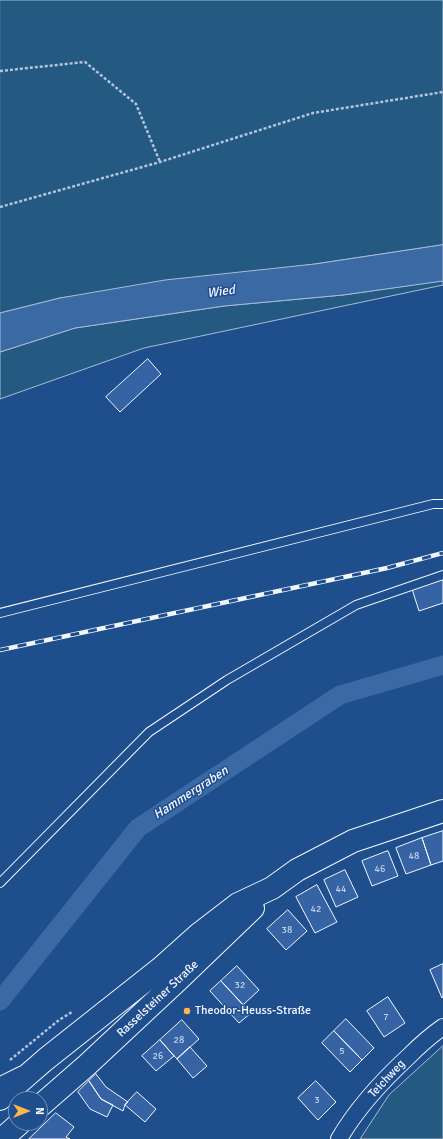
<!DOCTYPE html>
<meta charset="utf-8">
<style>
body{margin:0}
#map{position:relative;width:443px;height:1139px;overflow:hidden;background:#1f4e8c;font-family:Signika,sans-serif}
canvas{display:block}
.north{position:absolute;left:8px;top:1091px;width:40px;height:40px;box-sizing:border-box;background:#1f4e8c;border:1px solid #7391ba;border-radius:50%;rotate:90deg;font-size:11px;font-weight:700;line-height:16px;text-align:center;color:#f2f6ff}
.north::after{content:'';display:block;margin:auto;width:14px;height:18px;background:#ffb74d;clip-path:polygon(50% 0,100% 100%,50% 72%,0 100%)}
</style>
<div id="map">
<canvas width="443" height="1139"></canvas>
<div class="north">N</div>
</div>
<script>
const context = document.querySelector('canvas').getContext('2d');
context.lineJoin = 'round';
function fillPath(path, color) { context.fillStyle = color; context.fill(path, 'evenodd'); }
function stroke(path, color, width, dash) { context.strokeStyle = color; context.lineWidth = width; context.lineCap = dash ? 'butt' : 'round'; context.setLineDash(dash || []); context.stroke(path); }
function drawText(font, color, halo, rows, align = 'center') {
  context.font = font + ' Signika,sans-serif'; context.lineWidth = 3; context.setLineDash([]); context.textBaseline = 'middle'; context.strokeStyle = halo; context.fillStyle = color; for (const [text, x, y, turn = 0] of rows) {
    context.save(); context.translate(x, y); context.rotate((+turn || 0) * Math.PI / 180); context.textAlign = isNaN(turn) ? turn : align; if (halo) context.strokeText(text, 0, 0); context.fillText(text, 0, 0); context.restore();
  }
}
const green = new Path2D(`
 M0 0H443V245L315 264 60 298 0 313Z
 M443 281V285L144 348 0 399V352L75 328 224 306 343 295Z
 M443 1046V1139H360L389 1095Z`);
fillPath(green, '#245a82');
stroke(green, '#a8bbd7', 1);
const water = new Path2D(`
 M443 245V281L343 295 224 306 75 328 0 352V313L60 298 165 280 315 264Z`);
fillPath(water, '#3b69a3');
stroke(water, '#a8bbd7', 1);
stroke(new Path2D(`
 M0 1001 138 828 340 695 443 665`), '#3b69a3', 19);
const building = new Path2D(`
 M148 359 161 374 120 412 106 397Z
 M443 579V603L419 611 412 589Z
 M443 831V861L431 865 422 838Z
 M422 838 431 865 406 874 396 848Z
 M388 851 398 876 372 886 362 861Z
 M345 870 358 897 336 907 324 880Z
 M317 885 337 922 315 933 296 897Z
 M288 910 307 931 286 950 267 929Z
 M443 964V997L442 998 430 970Z
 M237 966 259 990 243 1005 221 981Z
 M221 981 251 1013 239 1023 210 991Z
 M388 997 405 1023 384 1037 367 1011Z
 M346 1019 374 1048 362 1060 334 1031Z
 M182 1020 199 1039 177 1059 160 1040Z
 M334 1031 362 1060 350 1072 322 1043Z
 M160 1040 174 1056 156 1071 142 1056Z
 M190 1047 207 1066 193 1078 177 1059Z
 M96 1074 106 1087 128 1102 125 1105 123 1111 101 1099 89 1081Z
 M89 1081 101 1099 113 1105 107 1117 90 1109 78 1092Z
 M316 1081 336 1102 318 1120 298 1098Z
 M137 1092 156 1109 145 1122 125 1105Z
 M56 1113 74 1127 66 1137 70 1139H29Z`);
fillPath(building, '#3563a3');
stroke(building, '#f2f6ff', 1);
const lane = new Path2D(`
 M0 613 433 504H443
 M0 883 149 732 227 680 356 605 443 575
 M0 1081 20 1071`);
const street = new Path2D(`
 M339 1139C357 1108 382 1081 408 1057 419 1046 430 1036 443 1027`);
const secondary = new Path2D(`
 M0 1099 46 1059 161 968 199 934 238 904 272 888 297 870 353 841 443 811
 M40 1106 87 1065 177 981 253 908
 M2 1139 20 1123`);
stroke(lane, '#f2f6ff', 10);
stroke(street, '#f2f6ff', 18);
stroke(secondary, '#f2f6ff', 24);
stroke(new Path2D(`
 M0 71 85 62 136 104 160 162
 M0 207 160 162 313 113 443 92
 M10 1060 59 1020 72 1012`), '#b3c4dc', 2.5, [3, 2]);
stroke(lane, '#1f4e8c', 8);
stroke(street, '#1f4e8c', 16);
stroke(secondary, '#1f4e8c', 22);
const rail = new Path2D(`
 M0 650 387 568 443 553`);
stroke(rail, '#f2f6ff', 4.5);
stroke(rail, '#1f4e8c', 3, [9]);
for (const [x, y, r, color] of [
 [187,1011,4,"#ffb74d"]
]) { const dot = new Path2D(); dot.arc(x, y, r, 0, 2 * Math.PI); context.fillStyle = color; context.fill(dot); stroke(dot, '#1f4e8c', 1.5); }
drawText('10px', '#c3d1e8', null, [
 ["48",414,856],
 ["46",380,869],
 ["44",341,889],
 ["42",316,909],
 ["38",287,930],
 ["32",240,985],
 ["7",386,1017],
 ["28",179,1040],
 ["5",342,1051],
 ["26",158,1056],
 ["3",317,1100]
]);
drawText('12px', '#f2f6ff', '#1f4e8c', [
 ["Rasselsteiner Straße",158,999,-43],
 ["Teichweg",387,1079,-47]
]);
drawText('12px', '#f2f6ff', '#1f4e8c', [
 ["Theodor-Heuss-Straße",195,1011]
], 'left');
drawText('italic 13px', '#f2f6ff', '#1f4e8c', [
 ["Wied",221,292,-8],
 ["Hammergraben",191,793,-33]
]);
</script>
